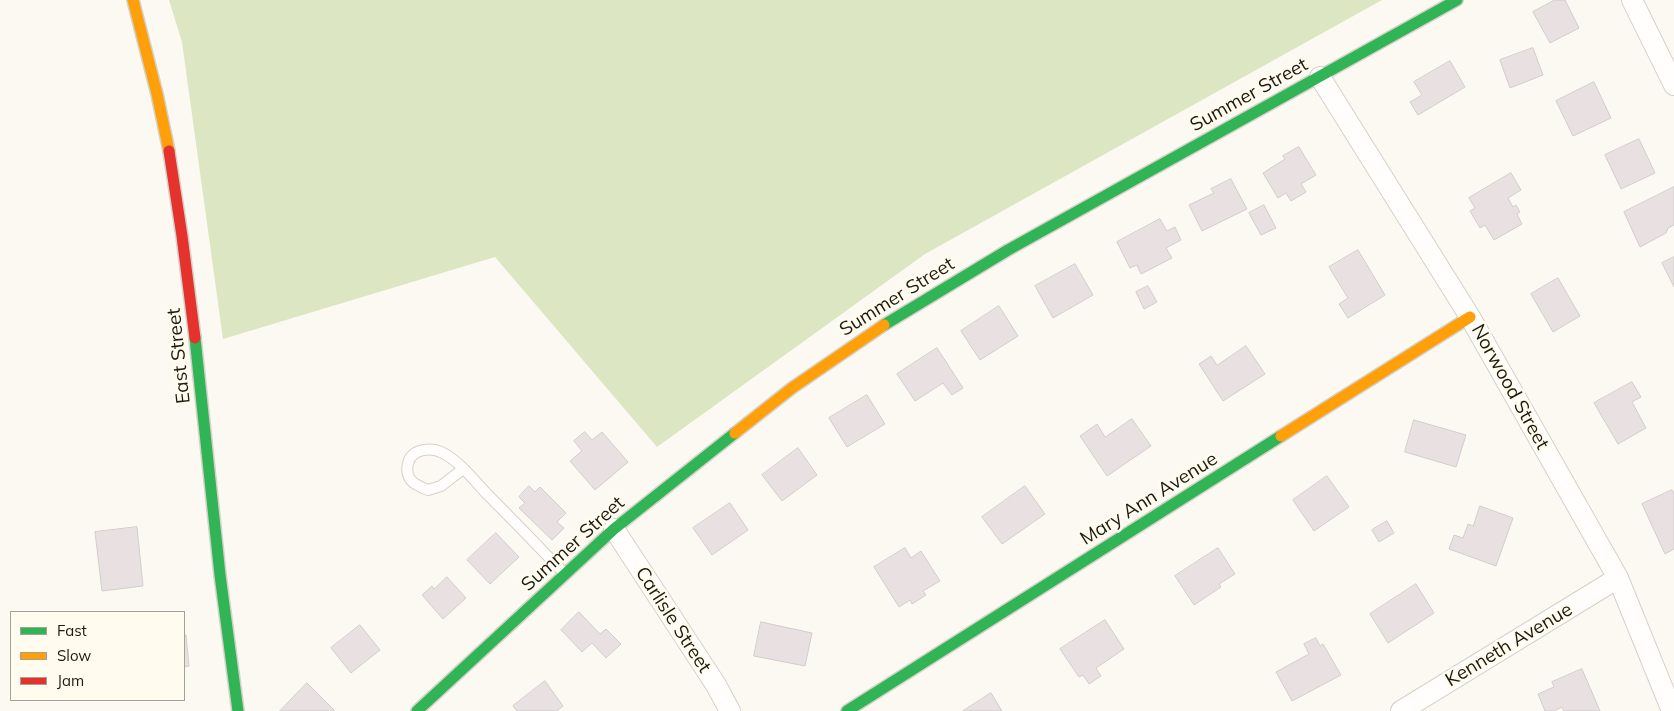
<!DOCTYPE html>
<style>
body{margin:0}
#map{position:relative;width:1674px;height:711px;overflow:hidden;background:#fcf9f2;font-family:Mulish,sans-serif}
canvas{display:block}
.legend{position:absolute;left:10px;top:611px;width:175px;height:90px;box-sizing:border-box;background:#fffbef;border:1px solid #a5a195;margin:0;padding:6px 9px;list-style:none;font-size:15px;color:#1e1a0f}
.legend li{display:flex;align-items:center;gap:10px;height:25px}
.legend b{width:25px;border:1px solid #a5a195}
</style>
<div id="map">
<canvas width="1674" height="711"></canvas>
<ul class="legend">
<li><b style="height:6px;background:#30b455"></b>Fast</li>
<li><b style="height:6px;background:#ff9f0a"></b>Slow</li>
<li><b style="height:6px;background:#e5322d"></b>Jam</li>
</ul>
</div>
<script>
const context = document.querySelector('canvas').getContext('2d');
context.lineJoin = 'round';
function fillPath(path, color) { context.fillStyle = color; context.fill(path, 'evenodd'); }
function stroke(path, color, width, dash) { context.strokeStyle = color; context.lineWidth = width; context.lineCap = dash ? 'butt' : 'round'; context.setLineDash(dash || []); context.stroke(path); }
function drawText(font, color, halo, rows, align = 'center') {
  context.font = font + ' Mulish,sans-serif'; context.lineWidth = 5; context.setLineDash([]); context.textBaseline = 'middle'; context.strokeStyle = halo; context.fillStyle = color; for (const [text, x, y, turn = 0] of rows) {
    context.save(); context.translate(x, y); context.rotate((+turn || 0) * Math.PI / 180); context.textAlign = isNaN(turn) ? turn : align; if (halo) context.strokeText(text, 0, 0); context.fillText(text, 0, 0); context.restore();
  }
}
fillPath(new Path2D(`
 M169 0H1382L925 254 657 447 495 257 223 339 182 42Z`), '#dce6c2');
const building = new Path2D(`
 M1555 0H1565L1579 28 1550 43 1533 12Z
 M1533 48 1543 75 1510 88 1500 60Z
 M1450 61 1465 87 1418 115 1410 102 1422 95 1414 82Z
 M1594 82 1611 118 1573 136 1556 101Z
 M1639 139 1655 173 1621 189 1605 155Z
 M1299 147 1316 175 1301 184 1306 192 1291 201 1286 193 1278 198 1263 173 1285 159 1283 156Z
 M1511 173 1521 190 1508 198 1513 207 1516 205 1520 212 1517 214 1522 224 1494 240 1485 225 1480 228 1470 211 1475 208 1469 198Z
 M1231 179 1247 209 1202 231 1189 205 1214 193 1211 189Z
 M1674 187V225L1668 228 1666 233 1640 247 1624 212Z
 M1264 205 1276 228 1261 235 1249 213Z
 M1160 219 1167 231 1175 227 1181 240 1166 248 1172 258 1141 274 1137 265 1130 268 1117 242Z
 M1358 250 1385 295 1348 318 1339 304 1348 298 1329 267Z
 M1674 257V287L1662 263Z
 M1075 264 1093 295 1053 318 1035 286Z
 M1558 278 1580 316 1553 332 1531 294Z
 M1148 286 1157 302 1144 309 1136 292Z
 M999 306 1018 336 980 360 961 331Z
 M1246 346 1265 374 1223 401 1199 364 1211 356 1217 365Z
 M937 348 963 388 952 395 943 383 915 401 897 374Z
 M1632 382 1641 397 1632 402 1646 428 1618 444 1594 403Z
 M867 395 885 424 847 447 829 418Z
 M1132 419 1151 446 1107 476 1080 436 1097 424 1105 437Z
 M1414 420 1466 435 1456 467 1405 452Z
 M585 432 592 440 602 432 628 462 595 490 570 461 582 451 574 441Z
 M798 448 817 475 782 501 762 475Z
 M1327 476 1349 507 1314 531 1293 500Z
 M529 486 535 492 540 487 566 513 557 522 564 528 552 540 519 508 525 503 519 497Z
 M1025 486 1045 514 1002 544 982 517Z
 M1672 490 1674 494V549L1665 554 1642 504Z
 M730 503 748 530 712 555 693 528Z
 M1480 506 1513 518 1496 566 1449 549 1454 535 1463 538 1468 524 1473 526Z
 M1387 521 1394 533 1379 542 1372 530Z
 M137 527 143 586 102 591 95 532Z
 M496 533 519 557 490 584 467 560Z
 M905 548 911 558 921 551 940 581 923 591 926 595 912 604 910 600 899 607 874 567Z
 M1218 548 1235 574 1219 584 1221 587 1194 605 1175 576Z
 M447 577 466 598 443 619 422 595 432 586 434 589Z
 M1416 584 1434 613 1388 643 1370 614Z
 M579 612 600 634 606 629 621 644 606 658 592 643 582 652 561 630Z
 M1105 620 1124 649 1096 668 1101 676 1089 684 1083 675 1079 677 1060 649Z
 M761 622 812 633 805 666 754 656Z
 M360 625 380 650 351 673 331 648Z
 M184 635H186L189 666 184 667Z
 M1316 638 1320 646 1323 644 1341 675 1292 701 1276 672 1309 654 1304 644Z
 M1582 669 1600 711H1564L1562 707 1554 711H1545L1538 694 1554 687 1552 682Z
 M545 681 563 706 557 711H517L513 706Z
 M307 683 334 710 333 711H280Z
 M991 693 1002 711H963Z`);
fillPath(building, '#e8e0e1');
stroke(building, '#d3cccc', 1);
const lane = new Path2D(`
 M463 469 441 486 428 490C415 485 404 480 408 463 412 448 432 447 443 453 460 462 473 479 486 493 512 519 538 546 564 573`);
const street = new Path2D(`
 M1632 0 1674 85
 M1320 77 1470 317 1618 578 1672 711
 M614 529 716 685 730 711
 M1401 711 1618 578`);
const fast = new Path2D(`
 M884 325 1008 250 1457 0
 M195 338 220 575 238 711
 M417 711 614 529 735 433
 M847 711 1281 436`);
const slow = new Path2D(`
 M133 0 157 94 169 151
 M735 433 792 388 884 325
 M1281 436 1470 317`);
const jam = new Path2D(`
 M169 151 182 236 195 338`);
stroke(lane, '#d4d1c8', 12);
stroke(street, '#d4d1c8', 22);
stroke(fast, '#d4d1c8', 14);
stroke(slow, '#d4d1c8', 14);
stroke(jam, '#d4d1c8', 14);
stroke(lane, '#fffefd', 10);
stroke(street, '#fffefd', 20);
stroke(fast, '#30b455', 11);
stroke(slow, '#ff9f0a', 11);
stroke(jam, '#e5322d', 11);
drawText('19px', '#1e1a0f', '#fffbef', [
 ["Summer Street",1249,95,-29],
 ["Summer Street",897,297,-32],
 ["East Street",179,356,-96],
 ["Norwood Street",1510,387,61],
 ["Mary Ann Avenue",1149,499,-32],
 ["Summer Street",573,544,-42],
 ["Carlisle Street",673,620,57],
 ["Kenneth Avenue",1509,645,-31]
]);
</script>
